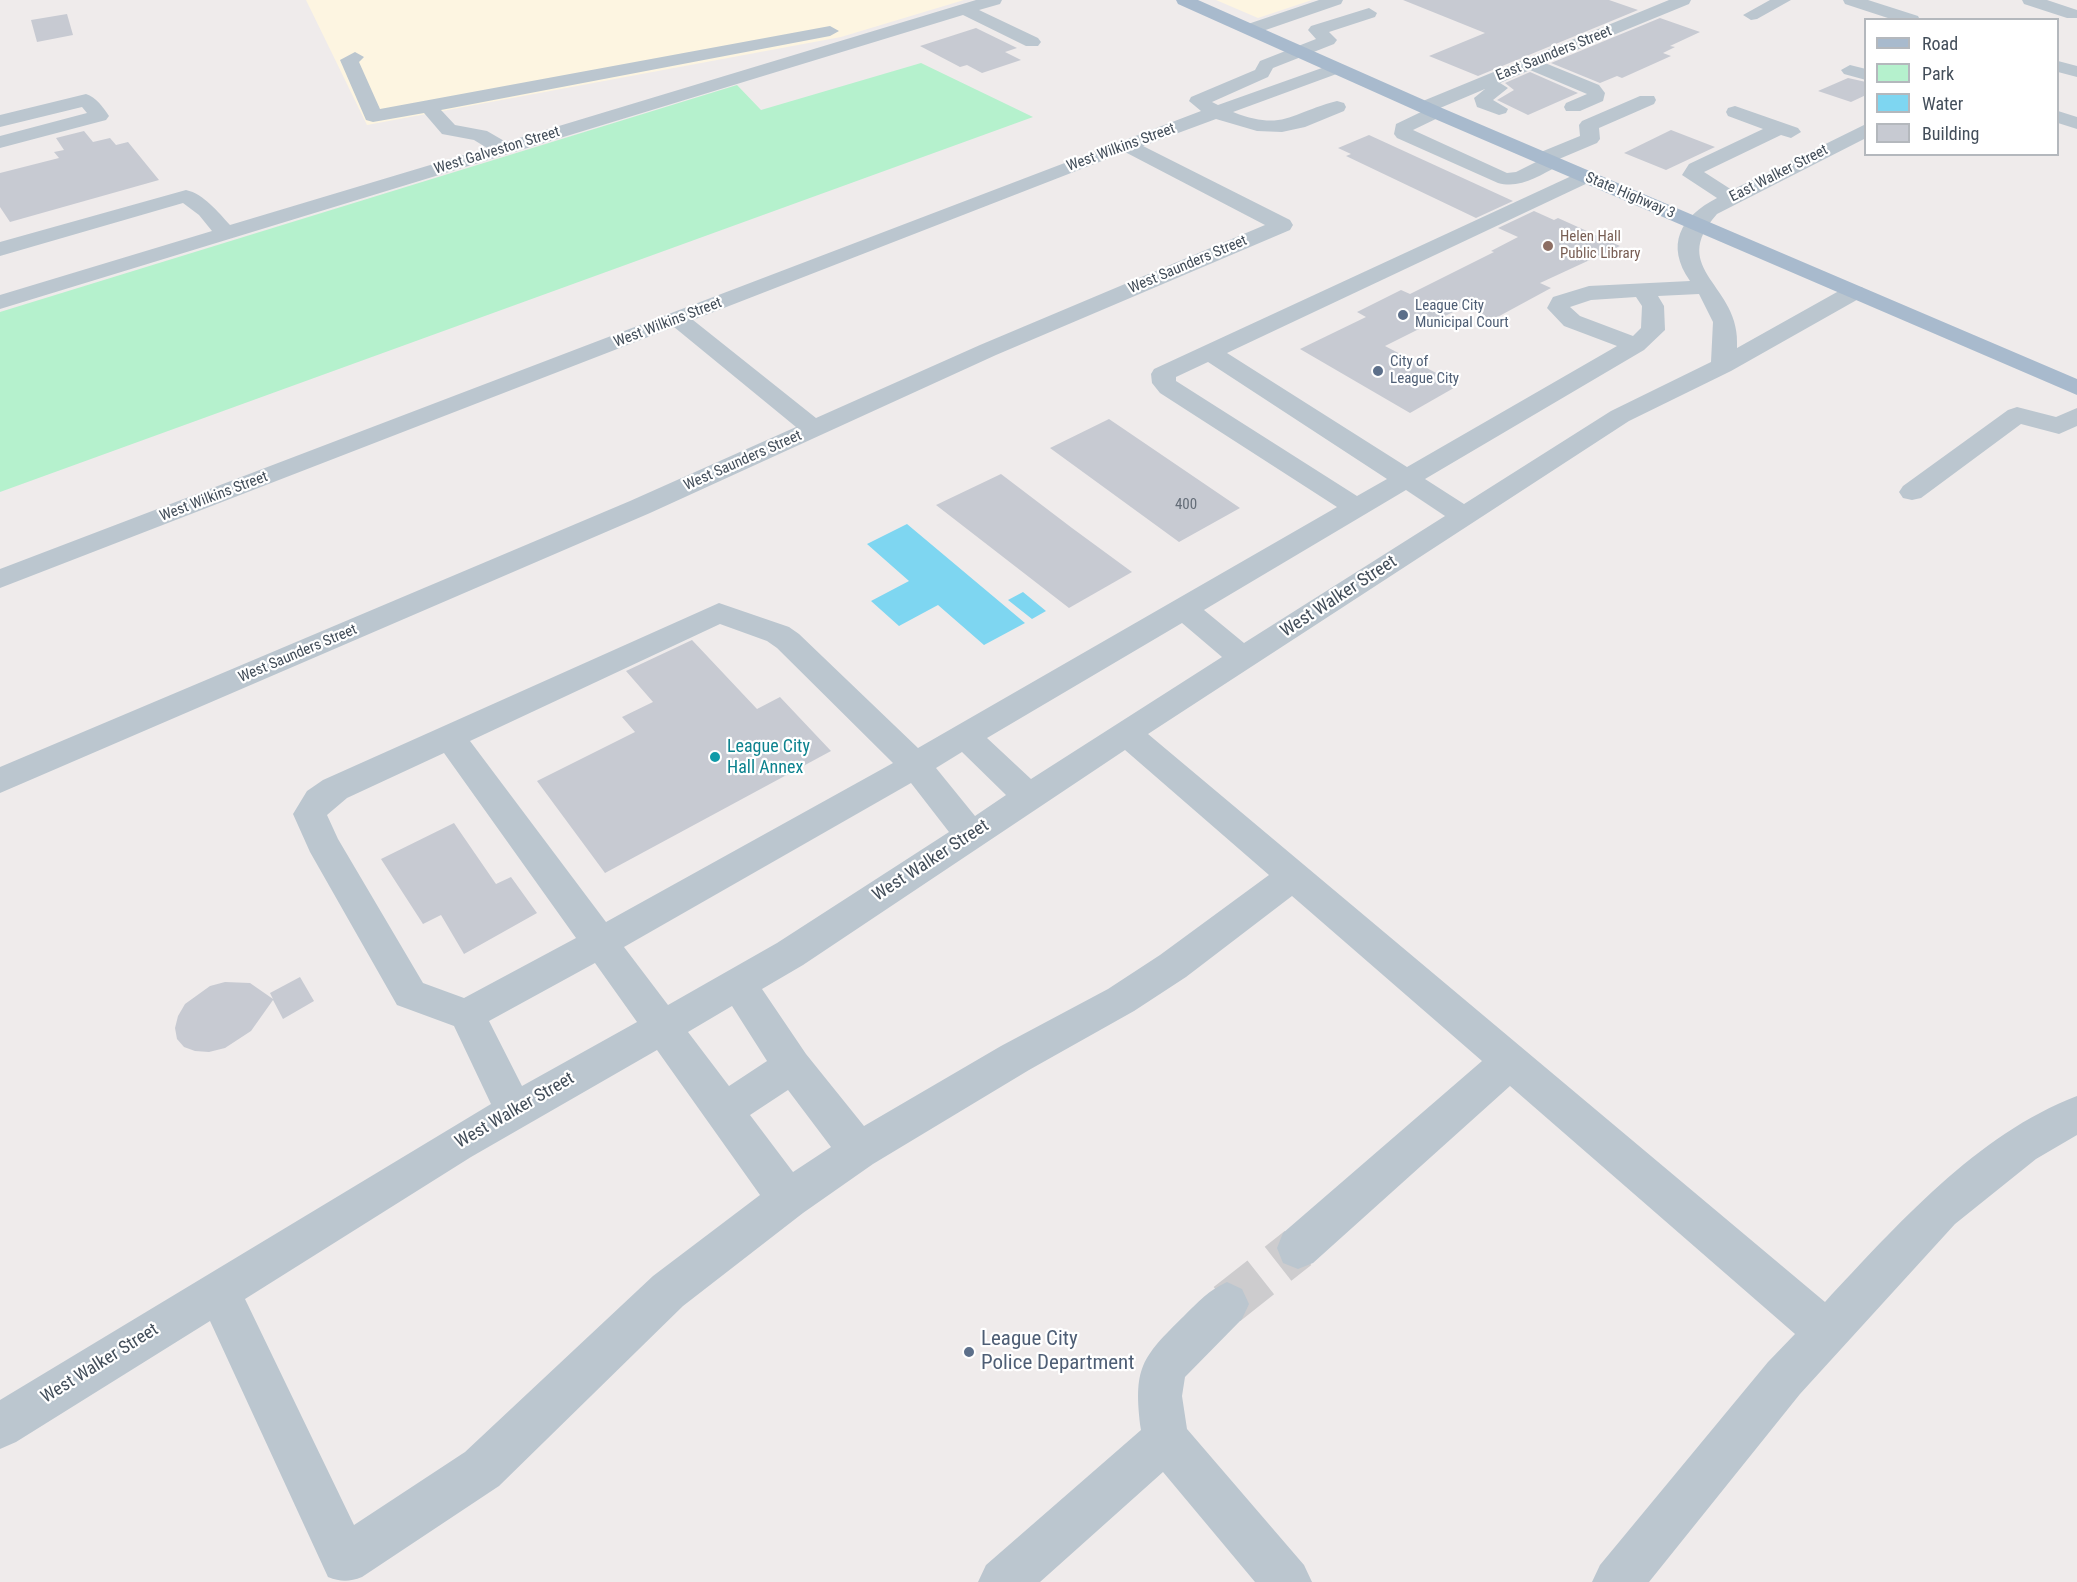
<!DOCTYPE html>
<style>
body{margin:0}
#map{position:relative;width:2077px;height:1582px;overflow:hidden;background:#efebeb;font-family:"Roboto Condensed",sans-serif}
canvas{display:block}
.legend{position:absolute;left:1864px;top:18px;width:195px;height:138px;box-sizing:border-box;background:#fff;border:2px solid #b4b8bd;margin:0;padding:8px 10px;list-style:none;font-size:18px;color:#434e5a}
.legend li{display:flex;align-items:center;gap:12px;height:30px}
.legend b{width:30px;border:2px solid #b4b8bd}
</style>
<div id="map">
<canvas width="2077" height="1582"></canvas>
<ul class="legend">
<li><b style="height:8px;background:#a8bacd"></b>Road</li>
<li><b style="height:16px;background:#b5f1cd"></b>Park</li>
<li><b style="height:16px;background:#7ed6f1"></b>Water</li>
<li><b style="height:16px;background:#c7cad2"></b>Building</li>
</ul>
</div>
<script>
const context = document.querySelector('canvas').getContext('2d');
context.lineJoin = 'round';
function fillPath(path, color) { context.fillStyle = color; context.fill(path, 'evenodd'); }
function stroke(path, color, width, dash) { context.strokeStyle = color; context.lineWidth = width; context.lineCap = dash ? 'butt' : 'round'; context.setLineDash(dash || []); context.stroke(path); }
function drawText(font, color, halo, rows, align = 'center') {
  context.font = font + ' "Roboto Condensed",sans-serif'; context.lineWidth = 4.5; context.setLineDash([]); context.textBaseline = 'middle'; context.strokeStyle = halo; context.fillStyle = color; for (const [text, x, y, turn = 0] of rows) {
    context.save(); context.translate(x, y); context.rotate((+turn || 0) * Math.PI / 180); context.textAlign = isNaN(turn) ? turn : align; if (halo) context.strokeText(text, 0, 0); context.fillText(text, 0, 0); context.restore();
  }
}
fillPath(new Path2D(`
 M306 0H964L841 37 367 125Z
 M1216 0H1312L1258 18Z`), '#fdf5e1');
fillPath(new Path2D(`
 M921 63 1033 117 0 492V312L737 85 761 110Z`), '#b5f1cd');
fillPath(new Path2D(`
 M907 524 1025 623 984 645 938 605 899 626 871 601 909 581 867 544Z
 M1023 592 1046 611 1032 619 1008 600Z`), '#7ed6f1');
fillPath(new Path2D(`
 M1403 0H1609L1638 10 1478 76 1429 56 1485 33Z
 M67 14 73 35 37 42 31 20Z
 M1660 18 1700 32 1670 46 1675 47 1663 53 1671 56 1622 78 1617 76 1600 83 1551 63Z
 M976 28 1017 48 1005 52 1021 60 982 73 967 65 960 67 920 46Z
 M1530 72 1578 93 1528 115 1497 100 1514 90 1505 83Z
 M1848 78 1866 82V95L1851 102 1818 91Z
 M1671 130 1715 147 1666 170 1624 153Z
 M84 131 93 142 110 138 116 145 128 142 159 180 10 222 0 207V173L59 158 54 152 64 150 56 138Z
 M1369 135 1513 201 1476 218 1346 156 1351 154 1338 148Z
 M1534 211 1554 220 1558 218 1620 246 1540 283 1551 288 1492 320 1465 306 1385 346 1459 385 1410 413 1300 349 1366 317 1357 312 1401 290 1410 294 1494 252 1491 251 1518 237 1498 228Z
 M1109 419 1240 508 1179 542 1050 448Z
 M1001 474 1072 528 1132 572 1069 608 936 505Z
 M692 640 757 709 780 697 831 751 605 873 537 781 635 732 622 717 653 702 626 671Z
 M454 823 496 884 511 877 537 913 464 954 441 915 423 924 381 859Z
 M300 977 314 1001 283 1019 273 1000 251 1031 225 1048 209 1052 195 1051 184 1047 177 1039 175 1028 178 1016 185 1004 210 986 225 982 250 983 273 999 270 993Z`), '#c7cad2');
stroke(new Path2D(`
 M1227 1304 1298 1248`), '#cdccce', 43, [43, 22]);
fillPath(new Path2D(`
 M976 0H1002L1000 4 979 10 1038 38 1041 42 1038 46H1026L963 15 0 309V295L212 231 199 215 183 203 0 256V242L186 190C204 194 218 212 230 225L487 148 474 140 442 134 424 113 373 122 366 120 340 60 355 52 364 57 359 62 380 109 830 26 839 31 830 36 441 110 455 125 487 131 506 142Z
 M1319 0H1343L1341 4 1257 33 1251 34 1242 29 1245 25Z
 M1669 0H1691L1689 4 1545 63 1599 85 1605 93 1603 101 1580 111H1566L1564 107 1566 103 1587 94 1530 70 1500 83 1508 88 1493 100 1508 109 1506 113 1499 115 1477 107 1474 98 1485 89 1440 108 1444 112 1442 116 1413 130 1507 173 1516 172 1536 162 1533 158 1536 154 1580 136 1579 125 1582 121 1640 96H1654L1656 100 1654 104 1599 128 1600 139 1597 143 1559 159 1561 162 1558 166C1539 176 1520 189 1498 183L1397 138 1394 134 1396 124 1421 112 1416 107 1418 103Z
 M1770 0H1791L1757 19 1751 20 1743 15Z
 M1843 0H1868L1918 16 1920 20H1894L1845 4Z
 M2022 0H2047L2077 10V18H2067L2024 4Z
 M1369 8 1377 13 1375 17 1329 32 1337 40 1334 44 1273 68 1268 77 1212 102 1218 105 1336 63 1345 68 1342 72 1233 112C1284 132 1292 112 1337 101L1344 103 1346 107 1344 111 1305 127 1282 132 1257 131 1216 119 1143 146 1290 220 1293 225 1290 230 996 355 650 513 0 793V767L630 501 796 427 674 327 0 588V569L1201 111 1189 101 1191 97 1255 70 1260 61 1316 39 1308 30 1311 26ZM1125 152 1265 225 980 345 816 418 693 320Z
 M2058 61 2077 66V77L2058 72Z
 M1850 65 1866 69V80L1844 74 1841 70Z
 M86 94C96 97 103 107 109 116L106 120 0 148V136L87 113 82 107 0 127V115Z
 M1735 106 1798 128 1801 132 1791 138 1781 135 1704 172 1732 190 1866 124V138L1717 214C1666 271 1742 284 1737 348L1846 287H1862L1865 292 1862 297 1731 371 1629 421 1148 734 1825 1302C1896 1226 1977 1134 2077 1096V1135L2036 1159 1955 1224 1800 1394 1649 1582H1592L1600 1565 1768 1362 1795 1334 1510 1086 1313 1263 1298 1269 1283 1263 1277 1248 1283 1233 1482 1061 1292 896 1186 977 1134 1011 1029 1070 873 1164 803 1213 683 1306 499 1486 362 1577C349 1582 341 1582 328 1577L210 1321 16 1442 0 1449V1400L491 1104 454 1026 397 1005 310 852 293 814 307 791 323 780 719 603 789 627 799 634 918 748 1337 507 1160 393 1152 383 1151 374 1154 369 1578 173H1592L1595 177 1592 181 1227 353 1407 467 1617 346 1564 326 1547 308 1553 297 1589 286 1690 281C1665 245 1680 217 1717 198L1682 175 1689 164 1763 129 1728 116 1726 112 1728 108ZM1699 294 1713 322 1711 362 1611 411 1464 504 1425 479 1644 350 1665 330 1664 306 1658 296ZM1636 297 1642 306 1641 328 1633 336 1580 316 1570 307 1591 300ZM1208 362 1387 479 1357 496 1176 381V377ZM1406 490 1445 516 1244 643 1204 610ZM1182 623 1222 657 1031 779 987 738ZM720 624 767 641 777 648 893 763 606 922 470 741ZM1125 750 1269 875 1160 955 1108 989 1001 1046 864 1126 806 1054 762 989 803 965ZM962 752 1006 795 975 816 936 768ZM444 753 576 938 464 998 423 983 338 839 327 815 347 798ZM911 783 949 832 777 943 668 1005 624 947ZM595 963 637 1022 522 1086 489 1021ZM732 1006 767 1061 729 1086 688 1032ZM657 1050 760 1195 653 1276 465 1452 354 1525 245 1299 471 1157ZM788 1090 831 1147 793 1172 750 1115Z
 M2058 111 2077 117V129L2058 123Z
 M2017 407 2056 417 2077 408V426L2059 434 2021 424 1921 498 1912 500 1903 498 1899 492 1903 486 2008 410Z
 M1227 1282 1242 1289 1249 1304 1242 1319 1185 1377 1182 1396 1187 1429 1304 1565 1312 1582H1255L1163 1472 1040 1582H978L986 1565 1141 1430C1133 1368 1141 1358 1184 1316 1198 1302 1209 1290 1227 1282Z`), '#bbc6cf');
fillPath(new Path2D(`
 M1176 0H1198L1442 108 2077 379V395L1428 116 1178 4Z`), '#a8bacd');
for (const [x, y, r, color] of [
 [1548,246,6,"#8d6e63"],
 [1403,315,6,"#5c6f8a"],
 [1378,371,6,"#5c6f8a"],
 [715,757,6,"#0f9aa8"],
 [969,1352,6,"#5c6f8a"]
]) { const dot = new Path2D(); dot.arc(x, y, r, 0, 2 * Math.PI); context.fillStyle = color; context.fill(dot); stroke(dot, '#fff', 2); }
drawText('15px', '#434e5a', '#fff', [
 ["East Saunders Street",1554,54,-22],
 ["West Wilkins Street",1121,148,-20],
 ["West Galveston Street",497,151,-17],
 ["East Walker Street",1779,174,-27],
 ["State Highway 3",1630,196,23],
 ["West Saunders Street",1188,265,-23],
 ["West Wilkins Street",668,323,-21],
 ["West Saunders Street",743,461,-24],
 ["West Wilkins Street",214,497,-21],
 ["West Saunders Street",298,654,-23]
]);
drawText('15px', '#785e54', '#fff', [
 ["Helen Hall",1560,237],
 ["Public Library",1560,254]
], 'left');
drawText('15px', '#4e5e75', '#fff', [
 ["League City",1415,306],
 ["Municipal Court",1415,323],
 ["City of",1390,362],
 ["League City",1390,379]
], 'left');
drawText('15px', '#646d78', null, [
 ["400",1186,505]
]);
drawText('18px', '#434e5a', '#fff', [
 ["West Walker Street",1339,597,-33],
 ["West Walker Street",931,861,-33],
 ["West Walker Street",515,1111,-30],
 ["West Walker Street",100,1364,-32]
]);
drawText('18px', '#0d838f', '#fff', [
 ["League City",727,747],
 ["Hall Annex",727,768]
], 'left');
drawText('21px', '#4e5e75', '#fff', [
 ["League City",981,1340],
 ["Police Department",981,1364]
], 'left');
</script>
